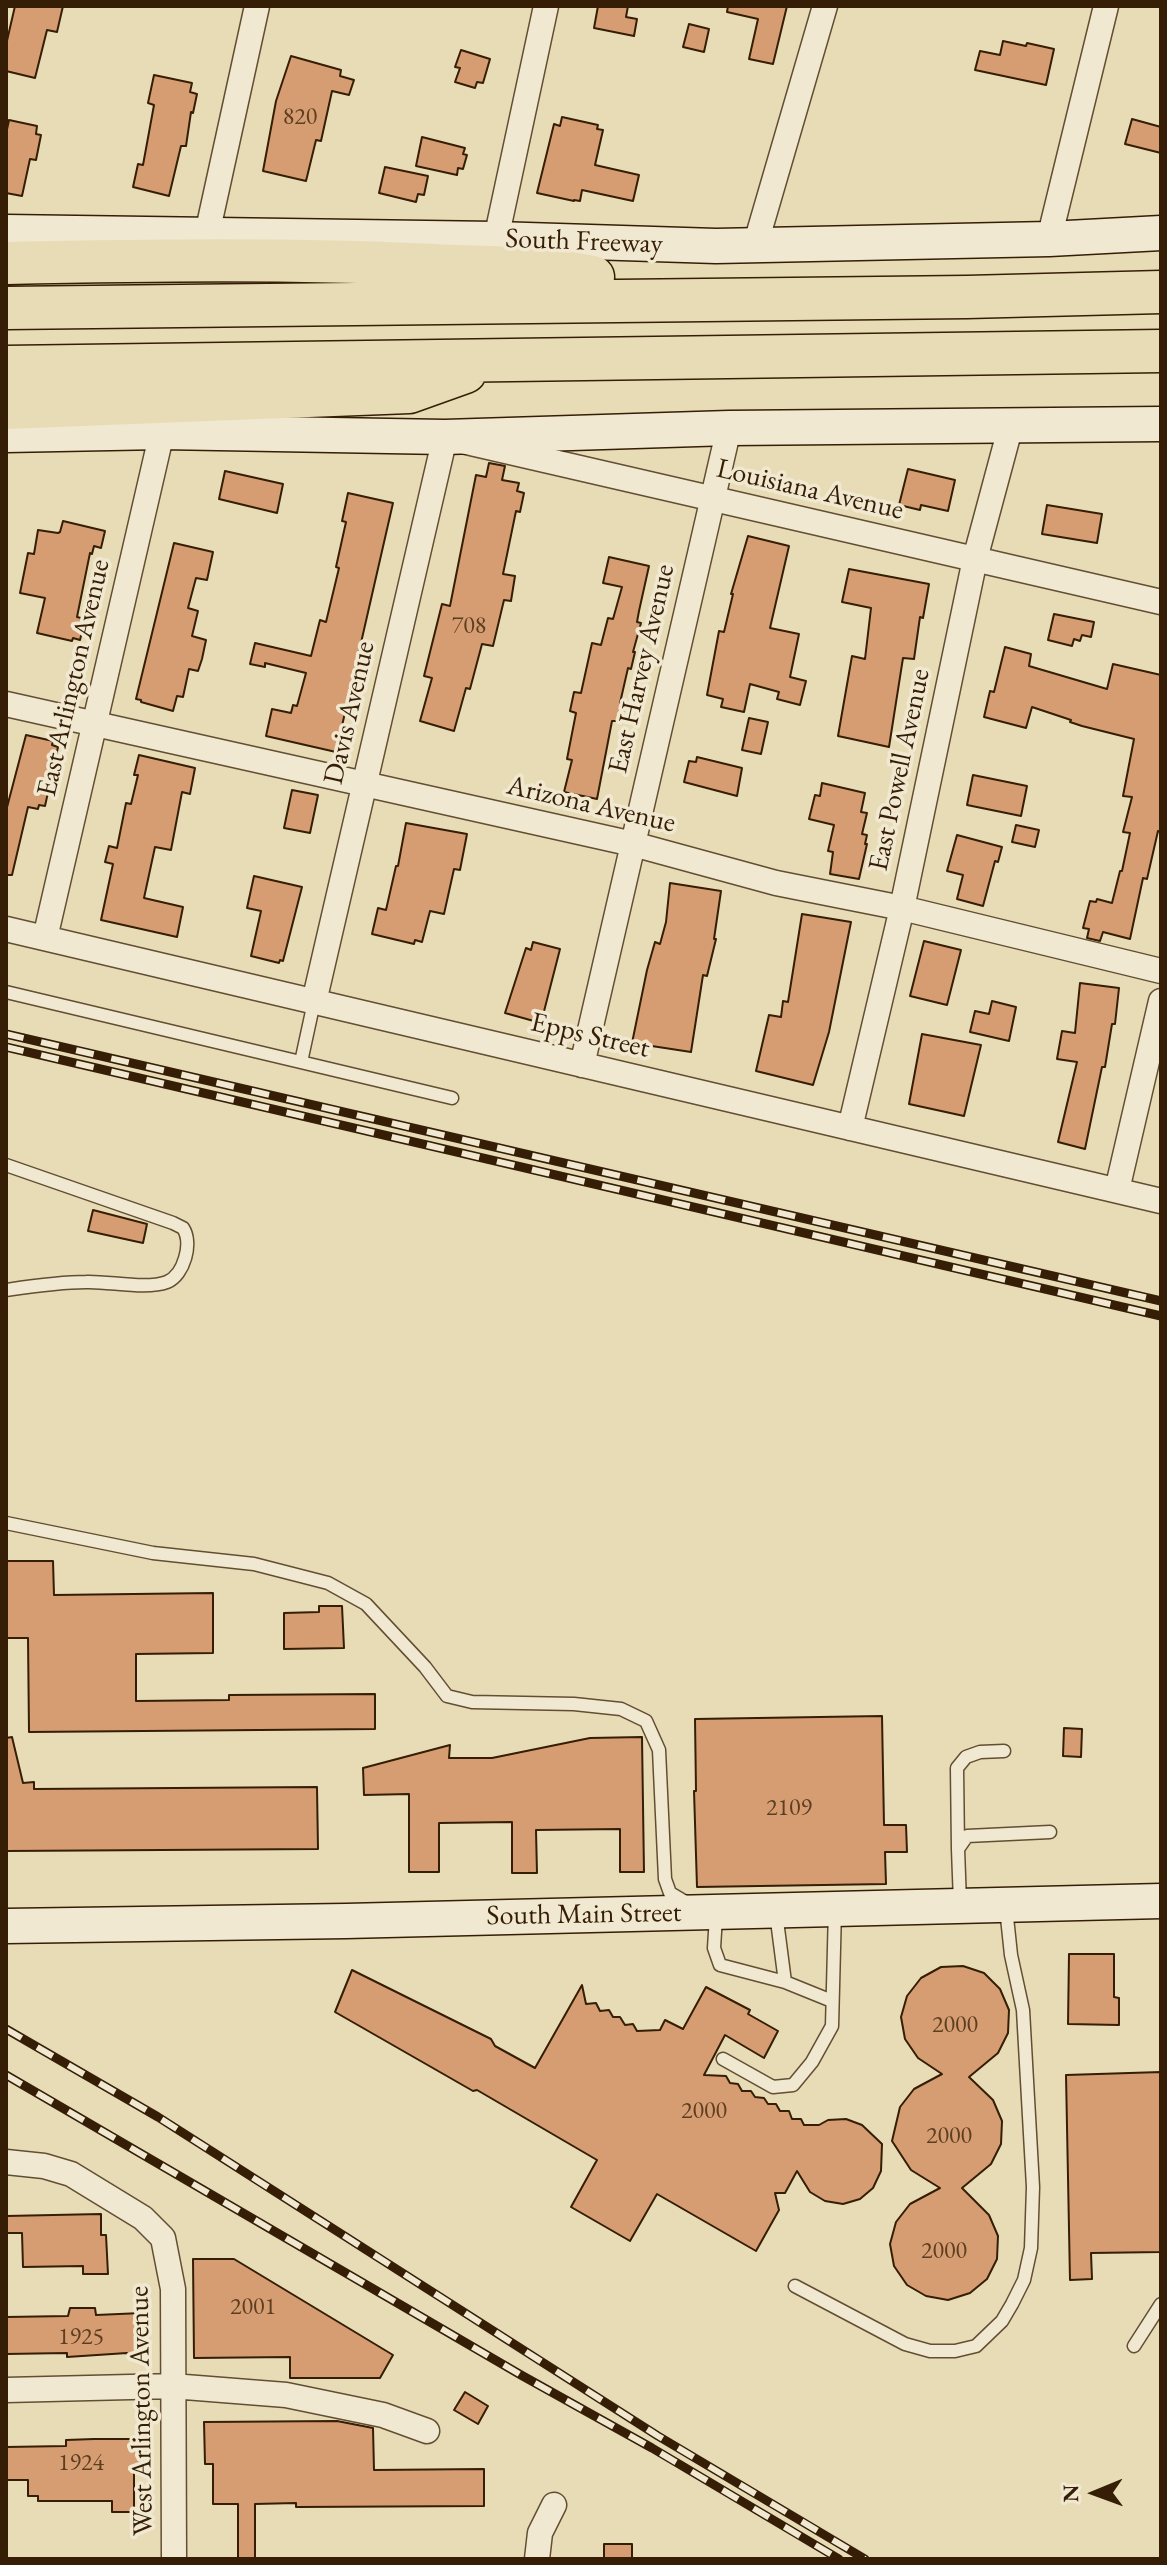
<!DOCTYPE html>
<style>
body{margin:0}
#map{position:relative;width:1167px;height:2565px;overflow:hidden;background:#e8dcb7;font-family:"EB Garamond",serif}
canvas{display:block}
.frame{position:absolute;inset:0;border:8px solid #351e05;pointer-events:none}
.north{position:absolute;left:1055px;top:2453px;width:80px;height:80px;-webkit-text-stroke:6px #f0e8d0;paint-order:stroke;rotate:269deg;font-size:22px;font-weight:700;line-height:32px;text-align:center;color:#351e05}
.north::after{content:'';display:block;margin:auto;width:28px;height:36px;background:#351e05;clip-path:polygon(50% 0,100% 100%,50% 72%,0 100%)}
</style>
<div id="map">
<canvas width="1167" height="2565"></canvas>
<div class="frame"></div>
<div class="north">N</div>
</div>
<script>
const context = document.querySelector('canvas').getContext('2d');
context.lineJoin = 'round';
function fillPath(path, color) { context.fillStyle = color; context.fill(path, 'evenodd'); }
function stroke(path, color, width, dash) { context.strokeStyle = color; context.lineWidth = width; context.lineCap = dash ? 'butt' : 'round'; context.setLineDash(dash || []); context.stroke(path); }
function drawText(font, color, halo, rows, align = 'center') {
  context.font = font + ' "EB Garamond",serif'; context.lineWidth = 7; context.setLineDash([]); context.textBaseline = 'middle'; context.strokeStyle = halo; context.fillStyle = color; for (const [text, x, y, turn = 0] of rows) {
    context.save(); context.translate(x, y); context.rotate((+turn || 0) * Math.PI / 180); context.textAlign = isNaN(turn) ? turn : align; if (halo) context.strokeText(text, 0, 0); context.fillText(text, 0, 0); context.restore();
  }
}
const building = new Path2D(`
 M15 6H63L57 32 47 30 35 78 6 71V45Z
 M598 6H628L626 17 637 19 634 36 594 28Z
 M728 6H787L773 64 749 59 758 19 727 12Z
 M689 24 709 29 704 52 683 47Z
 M1003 41 1026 46 1027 43 1054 49 1046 85 975 70 980 51 1000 55Z
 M461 50 490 59 483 83 477 82 475 88 455 82 460 68 455 67Z
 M291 56 341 70 340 76 354 80 349 95 332 91 321 141 316 140 306 181 263 171 276 101Z
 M154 75 192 83 190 92 197 94 193 113 191 112 186 146H181L169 196 133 187 138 164 143 165 154 105 148 103Z
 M562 117 598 125 597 129 603 130 595 165 639 175 633 201 582 190 580 201 574 200V201L537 193 554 124 560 126Z
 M1132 119 1161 127V153L1125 144Z
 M9 120 37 126 36 134 41 135 36 160 30 159 22 196 6 193V134Z
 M422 137 465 148 463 154 467 155 463 169 458 168 457 175 416 166Z
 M385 167 428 176 424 195 418 194 416 202 379 193Z
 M489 463 505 466 502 480 519 483 517 491 524 493 520 512 516 511 503 574 515 576 511 601 504 600 493 646 482 644 470 689 466 688 454 731 420 721 432 678 424 676 442 604 450 606 476 475 486 477Z
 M908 469 955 480 948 511 921 505 920 510 899 505Z
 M225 471 283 484 277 513 219 499Z
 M348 493 393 503 336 752 266 736 272 709 291 713 293 705 297 706 306 673 265 663V667L250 664 255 643 311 656 320 620 326 622 339 568 336 567 346 522 342 521Z
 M1047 505 1102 514 1097 543 1042 534Z
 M63 521 105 531 101 548 94 546 92 554 90 553 77 617 85 619 80 640 73 638 72 641 37 633 45 598 20 593 28 553 34 554 38 530 58 533 60 532Z
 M748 536 789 546 770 628 799 634 790 677 806 681 800 705 777 699 779 692 750 684 744 712 721 707 723 699 707 695 719 631 724 632 733 594H731Z
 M174 543 213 552 207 580 196 578 188 608 198 611 192 636 206 640 202 659 198 671 189 669 183 697 177 696 173 711 141 702V700L136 699Z
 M609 557 649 566 639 611 637 622 641 623 633 652H635L631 669 628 668 620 703 625 704 621 721H612L597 799 564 792 572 760 567 759 576 713 570 711 574 692 581 693 592 643 601 645 608 618 613 619 622 587 603 583Z
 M849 569 929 584 923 618 920 617 914 659 903 658 889 747 838 736 852 656 865 659 871 608 842 602Z
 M1054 614 1094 622 1091 637 1082 635 1080 641 1074 639 1072 646 1048 640Z
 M1005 647 1031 654 1029 666 1107 689 1113 664 1161 675V832L1158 831 1147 879 1143 878 1130 939 1103 932 1100 941 1087 938 1089 929 1083 928 1090 901 1096 902 1097 899 1112 903 1120 871H1122L1130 833 1123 832 1132 797 1123 796 1134 739 1082 726 1070 722 1071 720 1032 707 1026 728 984 717 990 691 994 692Z
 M749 718 768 722 761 754 742 750Z
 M26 735 53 741 52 745 58 747 45 806 39 805 38 809 28 807 12 875H6V811Z
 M139 755 195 768 190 794 182 792 171 850 155 847 144 898 183 907 177 937 101 920 113 864 105 862 109 846 117 848 126 803 131 804 138 775H134Z
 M697 757 742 768 737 796 684 782 689 761 696 762Z
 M973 775 1027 786 1021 816 967 805Z
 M822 783 865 793 861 812 867 813 862 834 867 835 865 844H867L859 879 830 874 833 852 828 851 834 825 809 819 815 795 820 796Z
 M292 790 318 795 310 833 284 828Z
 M406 823 467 834 460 870 454 869 444 914 430 911 422 942 415 940 414 944 372 934 378 908 386 910 396 866H398Z
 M1016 825 1039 830 1035 847 1012 842Z
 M957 835 1002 847 998 862 995 861 983 906 957 899 963 875 947 871Z
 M254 876 302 887 283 961 280 960 279 963 251 956 261 911 247 908Z
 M670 883 721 891 714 939H716L707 976 703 975 691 1052 632 1043 647 970 655 942 660 944 666 922Z
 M802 914 851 922 829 1032 813 1085 756 1071 769 1015 781 1017 783 1001 788 1002Z
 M924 941 961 950 947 1005 910 996Z
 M533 942 560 949 541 1023 505 1013 526 948 531 950Z
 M1080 983 1119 988 1115 1024H1112L1105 1067H1102L1085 1149 1058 1142 1077 1062 1057 1059 1062 1031 1075 1033Z
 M992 1001 1016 1007 1009 1041 970 1032 975 1011 989 1014Z
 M922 1034 981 1045 964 1116 909 1104Z
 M93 1210 147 1224 143 1243 88 1231Z
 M6 1561H53L54 1595 213 1593V1653L136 1654V1701L229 1700V1695L375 1694V1729L29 1732 28 1638H6Z
 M319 1606H342L344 1648 284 1649V1613L319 1612Z
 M882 1716 884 1825H906L907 1852H885L886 1884 697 1887 694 1791H696L695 1719Z
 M1064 1728 1082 1729 1081 1757 1063 1756Z
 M12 1737 23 1783 34 1782V1789L317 1787 318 1849 6 1851V1738Z
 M642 1737 644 1872H620V1829L536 1830 537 1873H512V1822L439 1823V1872H409V1794L364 1795 363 1768 450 1745 449 1758H492L590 1738Z
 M1069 1954H1114V1997L1119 1998V2025L1068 2024Z
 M963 1966 984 1973 1000 1989 1009 2010 1008 2033 998 2053 969 2077 993 2100 1002 2121 1001 2144 991 2164 962 2188 989 2215 998 2236 997 2259 987 2279 970 2293 948 2300 926 2296 907 2285 894 2266 890 2244 896 2222 910 2204 940 2188 911 2170 892 2141 900 2107 914 2089 942 2074 918 2058 905 2039 901 2017 907 1996 921 1978 941 1967Z
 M352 1970 491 2039 495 2046 535 2068 582 1985 586 2004 596 2003 600 2011 609 2010 613 2017H620L625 2025 633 2024 637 2031 660 2030 665 2020 683 2029 706 1987 750 2010 748 2014 778 2031 764 2058 725 2035 704 2075 726 2076 730 2083 738 2084 742 2091H751L755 2097 764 2098 768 2104H776L780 2111H789L792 2119H801L804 2125H819L828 2120 846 2119 862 2125 882 2144 881 2171 873 2188 860 2199 843 2204 825 2201 810 2192 797 2171 785 2193H775L779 2210 756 2251 657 2194 630 2241 571 2207 597 2160 477 2090 473 2091 335 2012Z
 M1161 2072V2252L1091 2253 1092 2279 1070 2280 1066 2075Z
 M101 2214V2235H106L108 2274H83V2266L23 2267 22 2233H6V2216Z
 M193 2259H234L393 2355 380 2378H290V2357L194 2358Z
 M70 2308H95L96 2315 142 2313 144 2355 127 2356V2353L67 2357V2353L6 2354V2317L68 2316Z
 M465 2392 488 2406 478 2424 454 2410Z
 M337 2421 373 2428 374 2470 484 2469V2506L296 2507V2503L255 2504V2559L238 2558V2504H213V2464H205L204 2422Z
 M94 2439H146L147 2472H134V2512H112V2501H38V2496H28V2480H6V2447L66 2446V2440Z
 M604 2544H632V2559H604Z`);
fillPath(building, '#d69d72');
stroke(building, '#351e05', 2);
const lane = new Path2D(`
 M6 992 452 1098
 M301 1062 314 1002
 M6 1165 173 1223 183 1228C193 1243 184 1275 167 1282 146 1290 109 1281 86 1282 59 1282 33 1286 6 1290
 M6 1523 153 1553 254 1564 328 1583 366 1604 425 1667 447 1696 472 1702 574 1704 621 1709 646 1721 659 1750 665 1879 670 1893 687 1903
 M958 1849 957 1768 966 1757 980 1752 1004 1751
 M960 1903 958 1849 967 1836 1050 1832
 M776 1913 785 1982
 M716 1916 714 1948 720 1965 785 1982 832 2001
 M723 2059 773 2087 793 2085 812 2062 832 2026 835 1909
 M795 2286 905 2344 930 2351H955L976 2346 1002 2321 1012 2304 1024 2280 1031 2248 1033 2187 1023 2010 1011 1955 1006 1908
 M1134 2346 1161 2304`);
const street = new Path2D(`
 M207 234 257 6
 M496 239 546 6
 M1049 239 1106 6
 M755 246 825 6
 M6 704 633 844 776 883 902 908 1161 971
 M6 929 1161 1201
 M45 938 162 432
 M314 1002 445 437 1161 602
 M582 1065 729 428
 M850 1128 902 908 975 559 1011 425
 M1117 1190 1161 1001
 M6 2162 44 2166 71 2174 143 2218 163 2238 173 2289 174 2559
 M6 2390 172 2386 286 2395 383 2415 427 2431
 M537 2559 540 2533 554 2505`);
const secondary = new Path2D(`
 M6 232 496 239 716 246 1049 239 1161 233
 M6 435 162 432 445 437 729 428 1161 424
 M6 1926 346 1921 1161 1901`);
const highway = new Path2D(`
 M6 263C149 260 292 258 434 265 486 268 542 266 593 277
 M6 308 967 297 1161 292
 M6 367 1161 351
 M6 408 409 392 465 372`);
stroke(lane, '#624e32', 15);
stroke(street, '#624e32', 27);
stroke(secondary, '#351e05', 37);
stroke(highway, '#351e05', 45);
stroke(lane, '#f0e8d0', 12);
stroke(street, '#f0e8d0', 24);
stroke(secondary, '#f0e8d0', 34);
stroke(highway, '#e8dcb7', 42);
const rail = new Path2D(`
 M6 1034 1161 1301
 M6 1047 1161 1316
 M6 2029 158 2117 658 2436 865 2559
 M6 2075 521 2375 652 2448 839 2559`);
stroke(rail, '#351e05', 9);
stroke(rail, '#f0e8d0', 6, [18]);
drawText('24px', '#5d3e20', null, [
 ["820",300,117],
 ["708",469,626],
 ["2109",789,1808],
 ["2000",955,2025],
 ["2000",704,2111],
 ["2000",949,2136],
 ["2000",944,2251],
 ["2001",253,2307],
 ["1925",81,2337],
 ["1924",81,2463]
]);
drawText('28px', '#351e05', '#f0e8d0', [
 ["South Freeway",584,242,2],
 ["Louisiana Avenue",810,490,13],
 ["East Harvey Avenue",642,669,-77],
 ["East Arlington Avenue",74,678,-77],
 ["Davis Avenue",350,713,-77],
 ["East Powell Avenue",900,770,-78],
 ["Arizona Avenue",591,805,13],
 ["Epps Street",590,1036,13],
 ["South Main Street",584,1915,-1],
 ["West Arlington Avenue",142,2411,-91]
]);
</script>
